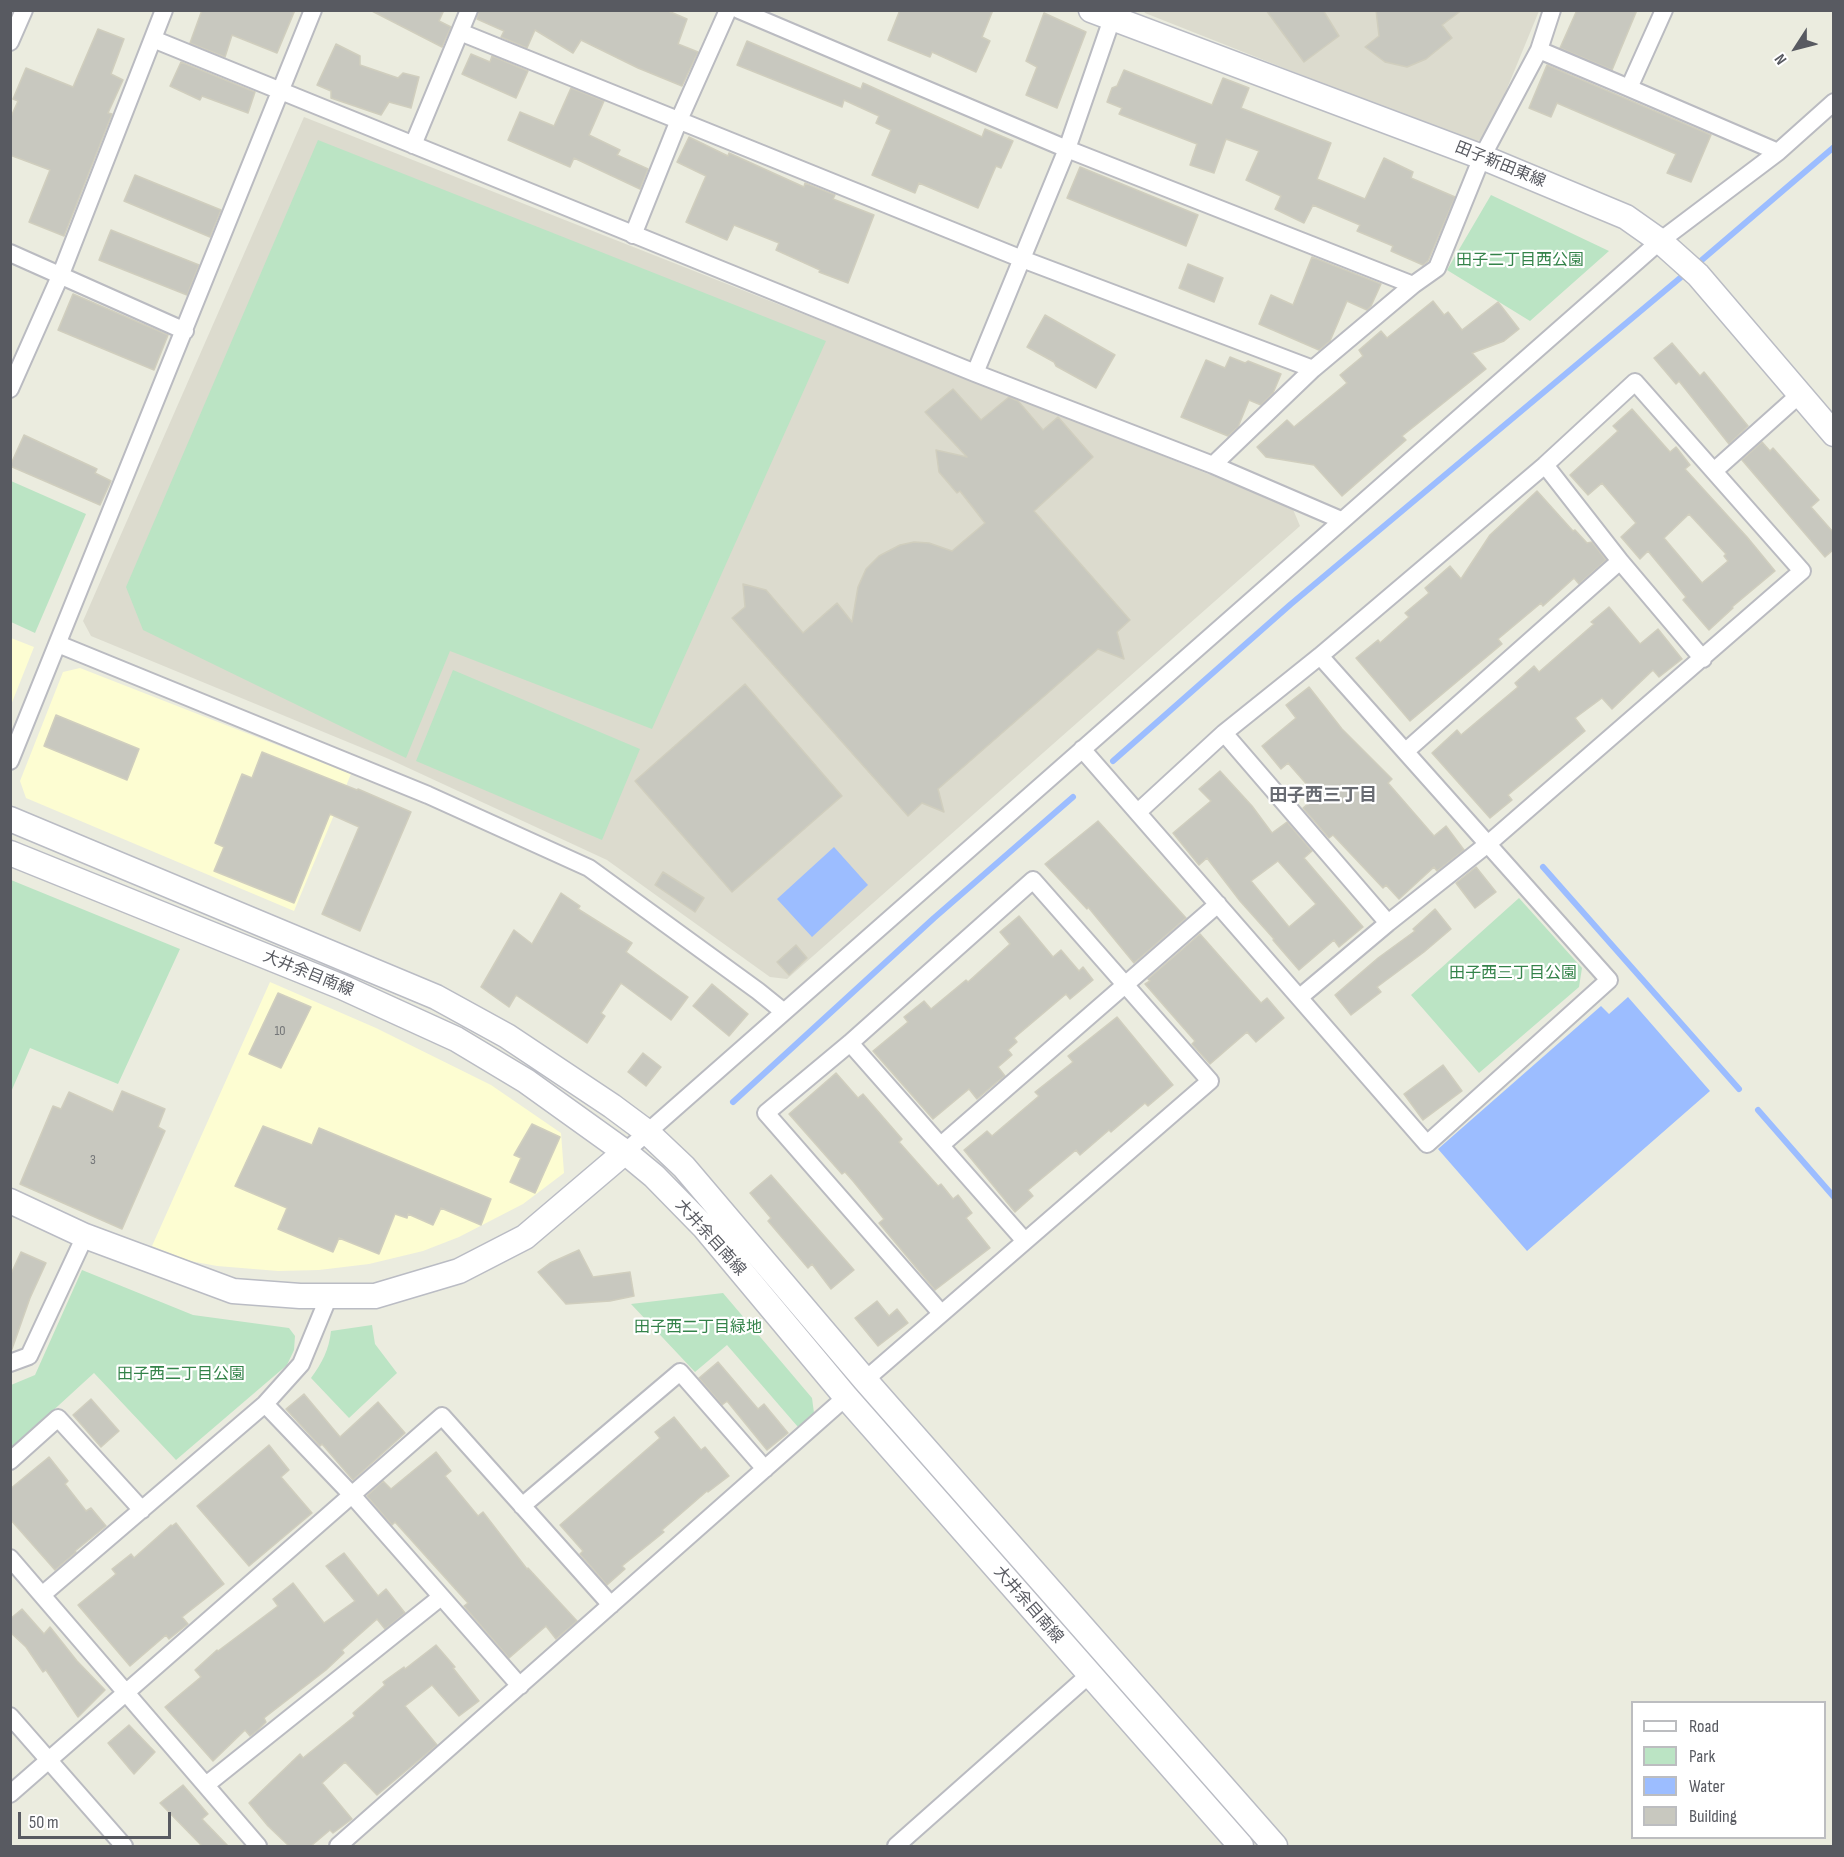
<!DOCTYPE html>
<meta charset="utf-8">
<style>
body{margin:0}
#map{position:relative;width:1844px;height:1857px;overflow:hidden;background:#ebecdf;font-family:"Sofia Sans Condensed",sans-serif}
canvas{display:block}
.frame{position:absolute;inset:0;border:12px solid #585a61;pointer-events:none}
.legend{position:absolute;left:1631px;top:1701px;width:195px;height:138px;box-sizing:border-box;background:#fff;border:2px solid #bcbdc0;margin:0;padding:8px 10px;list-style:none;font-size:18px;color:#585a61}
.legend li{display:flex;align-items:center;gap:12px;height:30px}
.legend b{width:30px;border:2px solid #bcbdc0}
.north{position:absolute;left:1766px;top:18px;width:60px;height:60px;-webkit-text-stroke:4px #fff;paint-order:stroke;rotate:234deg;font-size:16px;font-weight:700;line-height:24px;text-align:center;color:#585a61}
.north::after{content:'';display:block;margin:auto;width:21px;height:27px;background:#585a61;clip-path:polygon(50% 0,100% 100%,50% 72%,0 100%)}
.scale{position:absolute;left:18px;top:1812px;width:153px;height:27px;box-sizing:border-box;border:3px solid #585a61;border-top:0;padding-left:8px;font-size:18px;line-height:21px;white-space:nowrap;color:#585a61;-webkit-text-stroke:4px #fff;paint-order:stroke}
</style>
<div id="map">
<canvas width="1844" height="1857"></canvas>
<div class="frame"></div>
<ul class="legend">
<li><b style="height:8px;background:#fff"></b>Road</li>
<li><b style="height:16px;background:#bbe4c4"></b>Park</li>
<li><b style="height:16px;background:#9cbdff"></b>Water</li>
<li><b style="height:16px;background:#c8c8bf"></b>Building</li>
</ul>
<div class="north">N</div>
<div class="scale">50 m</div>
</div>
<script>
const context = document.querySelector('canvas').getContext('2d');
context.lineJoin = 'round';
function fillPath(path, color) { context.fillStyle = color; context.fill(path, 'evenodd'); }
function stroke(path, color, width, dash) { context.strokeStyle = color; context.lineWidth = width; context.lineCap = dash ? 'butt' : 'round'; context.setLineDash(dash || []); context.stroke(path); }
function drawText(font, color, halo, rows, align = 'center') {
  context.font = font + ' "Sofia Sans Condensed","Noto Sans JP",sans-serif'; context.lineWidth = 4.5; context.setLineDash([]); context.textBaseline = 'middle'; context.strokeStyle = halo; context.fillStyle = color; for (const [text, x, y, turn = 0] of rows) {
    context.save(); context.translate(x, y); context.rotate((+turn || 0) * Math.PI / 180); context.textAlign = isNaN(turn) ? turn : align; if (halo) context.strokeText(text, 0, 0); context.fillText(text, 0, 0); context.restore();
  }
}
fillPath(new Path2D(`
 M11 638 34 647 11 705Z
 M80 668 351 774 294 911 26 798 20 781 63 672Z
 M270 982 376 1028 491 1085 561 1133 564 1173 523 1204 459 1237 423 1251 369 1264 319 1270 278 1271 217 1266 190 1261 152 1246Z`), '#fdfdd2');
fillPath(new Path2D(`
 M1144 11H1539L1487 137 1473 143 1145 13Z
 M304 117 1292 507 1300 526 787 979 770 977 607 860 389 759 91 636 83 621Z`), '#dcdbce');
fillPath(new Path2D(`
 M318 140 826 341 652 729 450 651 406 758 143 630 126 587Z
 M1491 195 1609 251 1530 321 1447 270Z
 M11 481 86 514 35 633 11 622Z
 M453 670 640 749 602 840 416 761Z
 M11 880 180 949 118 1084 30 1048 11 1092Z
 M1519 898 1582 968 1579 987 1479 1073 1411 995Z
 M82 1270 193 1315 289 1328 295 1336 294 1350 287 1365 176 1460 94 1373 11 1449V1385L35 1375Z
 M723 1293 812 1398 814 1413 798 1427 727 1345 695 1372 631 1304Z
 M372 1325 375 1344 397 1373 349 1418 311 1378C322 1363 329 1350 331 1331Z`), '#bbe4c4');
fillPath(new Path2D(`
 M834 847 868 885 812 937 777 899Z
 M1628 997 1710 1091 1527 1251 1438 1149 1601 1006 1609 1014Z`), '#9cbdff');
stroke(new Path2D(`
 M1696 265 1834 147
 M1113 761 1291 604 1686 273
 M1543 867 1739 1089
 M733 1102 934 918 1073 797
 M1758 1110 1834 1197`), '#9cbdff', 6);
const building = new Path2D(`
 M202 10H295L277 53 232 35 225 57 190 43Z
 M370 10H444L439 21 451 27 442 47Z
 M479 10H666L687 19 678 44 698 52 682 86 638 68 581 40 573 53 535 30 527 48 501 37 504 31 477 19Z
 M900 10H993L982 37 990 41 976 72 932 52 930 57 888 40Z
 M1266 10H1323L1339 36 1304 62Z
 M1376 10H1462L1442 25 1452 38 1426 59 1407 67 1385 62 1365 47 1379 36Z
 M1577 10H1637L1612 70 1560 48Z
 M1044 13 1086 32 1057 108 1026 95 1037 67 1026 61Z
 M98 29 124 39 111 74 123 80 108 113 112 114 64 236 29 222 50 170 10 155V119L18 101 13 99 26 68 73 87Z
 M747 41 861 89 863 83 982 137 985 129 1013 141 1001 168 996 166 978 208 919 183 915 193 872 175 891 130 876 123 879 116 844 100 842 107 737 65Z
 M336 44 360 56V65L398 78 403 73 419 77 411 108 389 102 381 115 331 98V91L317 85Z
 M471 54 490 62 492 56 528 71 516 98 462 74Z
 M181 62 255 92 248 113 202 96 200 100 170 86Z
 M1547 65 1711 135 1691 182 1667 173 1676 154 1557 103 1551 117 1529 108Z
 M1124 70 1212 105 1223 78 1249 88 1241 108 1331 143 1317 179 1365 199 1384 158 1413 172 1411 178 1455 197 1428 261 1423 265 1391 251 1393 246 1357 231 1360 225 1313 205 1304 223 1275 209 1281 196 1246 180 1259 151 1226 139 1214 173 1190 165 1197 144 1119 114 1122 108 1107 102 1112 88 1117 86Z
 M571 88 604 101 589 135 620 150 617 155 648 169 640 189 574 158 570 167 508 140 520 112 554 126Z
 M689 137 728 156 729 153 804 187 805 183 835 195 833 199 874 215 848 283 819 272 820 270 776 250 779 243 734 225 727 240 686 222 706 176 677 162Z
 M1080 167 1198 215 1186 246 1067 198Z
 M135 175 221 210 210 237 124 201Z
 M111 230 199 265 187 295 99 260Z
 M1312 257 1381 284 1371 306 1367 310 1347 301 1330 341 1319 350 1259 324 1271 295 1293 305Z
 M1188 264 1223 278 1214 302 1179 288Z
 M73 294 168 335 154 370 58 330Z
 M1433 301 1444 315 1448 312 1462 330 1498 302 1519 329 1504 341 1472 353 1486 369 1402 436 1406 440 1342 496 1314 465 1266 457 1257 447 1287 420 1294 427 1347 383 1340 375 1363 356 1359 350 1381 331 1387 338Z
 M1045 315 1115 355 1096 388 1056 366 1054 362 1027 347Z
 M1672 343 1700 376 1704 372 1748 426 1729 444 1679 381 1676 384 1654 358Z
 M1230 357 1245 363 1248 361 1281 374 1273 393 1261 405 1249 400 1238 427 1228 436 1181 417 1206 360 1225 368Z
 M953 389 981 420 1009 397 1018 401 1043 430 1058 417 1093 457 1034 511 1130 620 1117 632 1124 659 1098 649 938 789 944 812 922 803 908 816 732 618 745 607 743 584 766 590 803 633 837 603 852 622 858 587 866 569 879 556 900 545 914 542 929 543 952 551 985 523 960 491 957 493 939 472 936 450 967 457 925 412Z
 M1632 409 1670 452 1676 447 1690 465 1685 469 1747 537 1775 571 1732 607 1733 608 1709 630 1683 600 1686 597 1648 551 1640 559 1621 537 1636 523 1602 483 1588 495 1570 475 1618 431 1613 426ZM1689 514 1726 554 1724 556 1728 561 1702 583 1664 538Z
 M24 435 97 469 95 473 111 481 100 505 10 466Z
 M1762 442 1770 451 1773 448 1819 500 1811 507 1833 532V550L1825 557 1742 460Z
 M1537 491 1573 531 1575 530 1587 543 1592 542 1606 560 1579 584 1574 578 1543 606 1541 603 1498 639 1502 644 1410 721 1356 658 1378 640 1380 643 1409 617 1405 613 1429 593 1425 588 1450 566 1461 579 1490 535Z
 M1609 607 1640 644 1658 629 1682 659 1659 677 1653 670 1612 709 1602 698 1575 718 1585 731 1508 795 1512 800 1490 818 1432 753 1457 730 1461 735 1518 687 1515 683 1534 666 1539 672 1594 624 1591 622Z
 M745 684 842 796 732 892 635 781Z
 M1309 687 1342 729 1392 779 1388 783 1434 836 1446 826 1464 850 1437 871 1434 867 1399 899 1386 885 1383 888 1333 835 1329 838 1303 808 1317 796 1288 763 1281 769 1262 746 1296 718 1286 705Z
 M56 715 139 749 127 780 44 746Z
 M262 752 357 790 358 789 411 812 360 931 322 914 359 827 330 814 294 903 214 871 224 847 215 843 242 774 252 778Z
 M1220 771 1252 806 1272 833 1287 822 1312 851 1304 858 1363 927 1339 947 1334 940 1299 970 1273 940 1274 939 1240 901 1207 858 1199 865 1173 833 1211 801 1199 789ZM1278 861 1316 904 1289 927 1251 881Z
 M1098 821 1186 918 1134 963 1088 907 1087 909 1045 864Z
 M1476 867 1496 892 1475 908 1456 883Z
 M663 872 704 898 695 912 655 885Z
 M561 893 580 906 578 909 632 943 626 952 688 997 671 1020 621 983 601 1013 605 1016 587 1043 516 995 509 1007 481 987 514 930 532 944Z
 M1435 909 1451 929 1424 952 1377 987 1381 992 1351 1015 1335 995 1378 958 1415 931 1413 929Z
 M1019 916 1053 957 1061 950 1079 971 1083 967 1093 980 1070 999 1066 994 1014 1038 1017 1042 1008 1050 1012 1055 998 1067 1005 1076 997 1082 977 1099 969 1089 933 1119 873 1051 908 1022 904 1017 924 1001 931 1009 966 980 968 982 1010 944 1000 932Z
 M1200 934 1261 1003 1267 998 1284 1018 1256 1042 1247 1032 1210 1064 1192 1044 1195 1041 1145 984 1150 981 1148 979Z
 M796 945 807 958 789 975 777 962Z
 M712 984 748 1014 729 1036 693 1006Z
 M278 993 311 1007 281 1068 249 1054Z
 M1117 1017 1173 1085 1148 1106 1145 1103 1111 1132 1109 1130 1080 1155 1076 1150 1028 1190 1033 1196 1015 1212 964 1150 987 1131 992 1136 1039 1096 1035 1092 1073 1062 1068 1056Z
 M643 1053 661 1067 646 1086 628 1072Z
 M1443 1065 1462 1091 1423 1120 1404 1094Z
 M836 1073 858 1098 863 1094 902 1139 899 1142 938 1186 941 1184 953 1199 958 1195 972 1213 966 1218 990 1248 935 1290 879 1223 884 1219 853 1181 845 1172 842 1174 789 1114Z
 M122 1091 165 1109 158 1127 165 1131 122 1229 20 1184 53 1106 61 1109 69 1092 113 1112Z
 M532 1124 560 1137 535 1193 510 1182 521 1158 514 1155Z
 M263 1126 312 1145 319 1128 491 1199 481 1225 441 1208 433 1225 408 1214 407 1218 395 1214 379 1254 339 1238 333 1252 278 1229 287 1208 235 1186Z
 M771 1175 854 1270 831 1289 812 1264 808 1268 768 1221 771 1218 750 1193Z
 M579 1250 593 1277 630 1272 634 1296 610 1301 566 1304 538 1272 550 1263Z
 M21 1252 46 1263 30 1298 12 1349 10 1348V1276Z
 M877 1301 889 1316 897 1309 908 1323 878 1346 855 1318Z
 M718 1362 758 1409 764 1404 788 1433 767 1450 727 1401 722 1405 699 1378Z
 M304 1394 340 1437 378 1402 405 1433 353 1480 322 1444 320 1446 286 1409Z
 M91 1399 119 1431 101 1447 73 1415Z
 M674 1417 701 1450 705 1447 729 1476 708 1492 707 1491 662 1530 664 1532 622 1566 625 1569 607 1585 580 1554 583 1551 560 1525 660 1438 655 1432Z
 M269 1445 289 1470 281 1477 312 1513 249 1566 197 1506Z
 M436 1452 451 1471 445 1476 478 1516 483 1512 527 1569 528 1568 577 1621 556 1639 546 1626 509 1658 464 1606 468 1603 395 1522 392 1525 367 1496 383 1481 391 1489Z
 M49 1457 68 1481 65 1484 86 1511 91 1508 106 1526 75 1551 76 1552 55 1570 10 1519V1489Z
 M176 1523 224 1584 182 1617 188 1624 169 1639 166 1635 130 1666 78 1605 116 1574 112 1569 131 1554 134 1558 171 1525 172 1526Z
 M344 1553 378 1596 386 1589 405 1613 385 1629 377 1619 342 1650 344 1653 326 1670 264 1718 266 1722 257 1731 250 1736 245 1730 213 1761 165 1707 201 1677 195 1670 217 1650 218 1651 278 1606 273 1599 293 1583 324 1623 355 1601 326 1566Z
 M22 1609 44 1634 50 1627 77 1661 105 1690 78 1717 46 1670 43 1672 26 1647 10 1632V1619Z
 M436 1645 455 1667 453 1668 479 1701 459 1716 432 1685 405 1706 437 1745 377 1795 345 1762 322 1783 352 1819 333 1833 330 1830 311 1846H289L268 1826 249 1803 300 1754 303 1758 355 1716 353 1713 385 1685 383 1682 404 1667 405 1669Z
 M129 1725 155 1752 134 1774 108 1743Z
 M183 1785 208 1814 202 1819 228 1846H202L160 1803Z`);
fillPath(building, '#c8c8bf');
stroke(building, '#d0cebe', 1.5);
const street = new Path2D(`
 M739 10 1067 149 1413 285
 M1664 10 1629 88 1778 152
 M460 32 1022 259 1313 369
 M153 39 975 373 1213 465 1341 520
 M10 42 24 10
 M1539 50 1629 88
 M413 145 469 10
 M633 235 679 120 728 10
 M10 253 185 331
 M975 373 1067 149 1115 10
 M10 389 61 274 164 10
 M1213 465 1313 369 1413 285 1437 268 1482 157 1539 50 1552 10
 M1545 465 1620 561 1703 659
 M1714 471 1799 395
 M58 644 428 795 589 868 758 991 784 1012
 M1224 733 1388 923
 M1082 749 1427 1144 1609 980 1320 656
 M1406 751 1620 561
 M10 761 313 10
 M1138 812 1224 733 1320 656 1545 465 1635 382 1802 571 1489 843 1388 923 1300 997
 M850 1043 1024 1240
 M941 1145 1218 904
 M625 1152 1660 241 1778 152 1834 102
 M10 1363 29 1356 85 1236
 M865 1380 1210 1081 1033 880 850 1043 766 1113 941 1313
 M265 1404 352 1495 520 1686
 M10 1461 58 1418 142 1510
 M522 1506 680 1372 765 1469
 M10 1558 258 1846
 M42 1595 265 1404 301 1364 329 1296
 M10 1716 124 1846
 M206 1785 441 1597
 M10 1794 442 1416 611 1605
 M338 1846 846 1397
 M896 1846 1090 1674`);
const secondary = new Path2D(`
 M1091 10 1482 157 1626 217 1660 241 1698 275 1834 434
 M10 819 436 997 507 1036 612 1106 647 1132 684 1167 865 1380 1275 1846
 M10 853 342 987 456 1039 526 1081 625 1152 654 1176 704 1227 846 1397 1241 1846
 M10 1201 85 1236 233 1291 300 1296H375L459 1271 525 1237 625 1152`);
stroke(street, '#babbc1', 20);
stroke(secondary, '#babcc4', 27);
stroke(street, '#fff', 16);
stroke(secondary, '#fff', 24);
drawText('14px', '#747678', null, [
 ["10",280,1031],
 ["3",93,1160]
]);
drawText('16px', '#585a61', '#fff', [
 ["田子新田東線",1500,165,22],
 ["大井余目南線",308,974,22],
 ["大井余目南線",710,1238,48],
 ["大井余目南線",1028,1605,49]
]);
drawText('16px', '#34834a', '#fff', [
 ["田子二丁目西公園",1520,261],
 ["田子西三丁目公園",1513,974],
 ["田子西二丁目緑地",698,1328],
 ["田子西二丁目公園",181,1375]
]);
drawText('bold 18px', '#696c73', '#fff', [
 ["田子西三丁目",1323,796]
]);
</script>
